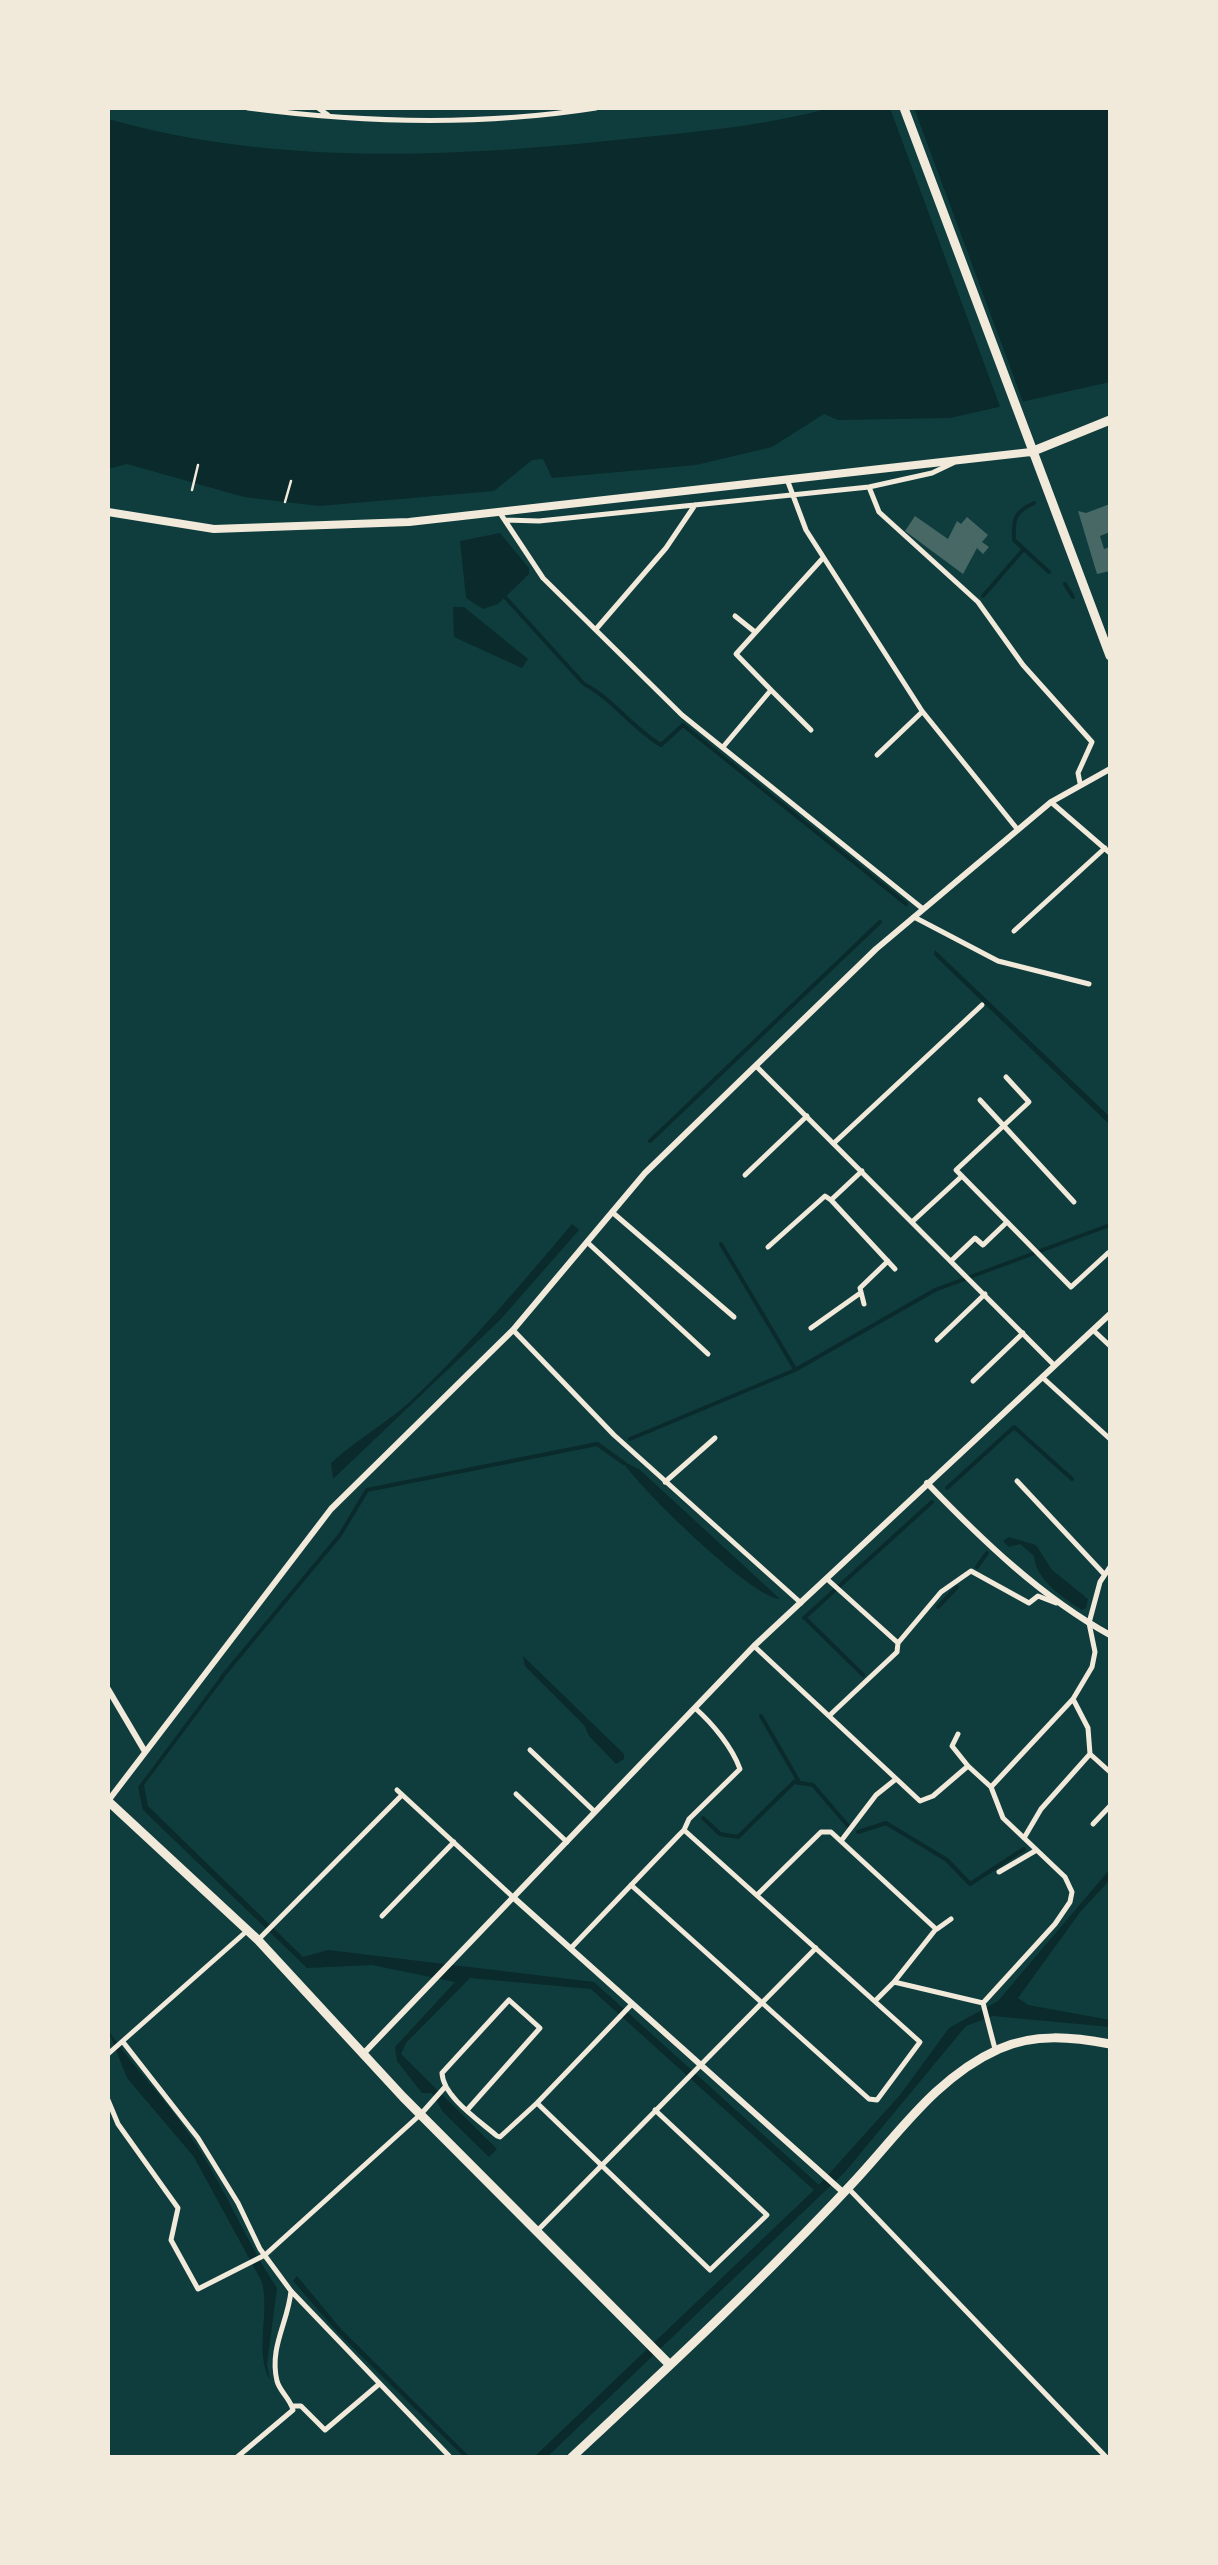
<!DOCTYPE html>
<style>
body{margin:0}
#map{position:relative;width:1218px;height:2565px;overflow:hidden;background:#0f3d3e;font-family:Mulish,sans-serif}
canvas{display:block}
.frame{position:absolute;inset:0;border:110px solid #f1e9da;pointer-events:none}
</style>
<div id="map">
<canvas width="1218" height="2565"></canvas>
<div class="frame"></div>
</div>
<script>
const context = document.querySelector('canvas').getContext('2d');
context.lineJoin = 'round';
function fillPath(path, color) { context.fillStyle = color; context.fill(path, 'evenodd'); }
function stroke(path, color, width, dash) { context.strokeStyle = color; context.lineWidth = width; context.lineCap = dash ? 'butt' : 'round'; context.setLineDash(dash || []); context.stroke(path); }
fillPath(new Path2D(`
 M829 108H1110V382L950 418 838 420 824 414 772 447 696 465 552 478 543 459 532 460 494 491 319 506 244 497 127 464 108 469V119C277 167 461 157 635 138 701 131 765 126 829 108Z
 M500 533 529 568V574L498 604 483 609 466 598 460 541Z
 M453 607H464L528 659 522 668 454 637Z
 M935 950 1110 1117V1125L934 955Z
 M572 1224 579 1230 500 1320 333 1479 331 1463C358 1438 391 1421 416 1396 472 1343 522 1283 572 1224Z
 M622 1461 639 1469 780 1599C752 1598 641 1490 622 1461Z
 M1009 1537 1036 1545 1052 1570 1088 1599 1086 1608 1082 1610C1062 1597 1036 1580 1034 1556L1020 1544 1009 1547 1003 1541Z
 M523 1656 624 1754V1759L616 1764 589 1736 584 1725 525 1666Z
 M221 1676 224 1678 144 1785 148 1806 303 1957 328 1950 594 1982 819 2185 900 2095 949 2028 998 2001 1110 1869V1880L1081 1911 1018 1998 1028 2005 1110 2020V2027L993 2016 966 2026 845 2172 547 2457H534L814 2190 591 1989 470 1978 406 2043 401 2054 497 2149 489 2157 443 2112 432 2093H422L397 2061 395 2047 455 1982 372 1965 307 1968 143 1810 138 1787Z
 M108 2030C131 2064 160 2093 184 2127 221 2178 243 2236 277 2288L267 2365 270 2380C254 2351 270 2315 262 2282L194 2157 127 2078Z
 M297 2276 341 2329 470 2457H464L338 2333 293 2281Z`), '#0a2a2b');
fillPath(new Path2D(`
 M890 108H914L1025 407 1002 412Z`), '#0f3d3e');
stroke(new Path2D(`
 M1034 503C1014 512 1013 520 1014 540L1049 572
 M1065 584 1073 597
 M504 596 584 684C613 699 632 728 661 745L683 725 906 904
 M983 596 1022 551
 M650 1141 880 922
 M721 1244 795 1369
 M630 1439 795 1370 935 1290 1110 1225
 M947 1488 1014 1427 1072 1479
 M977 1567 987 1553
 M938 1607 957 1587
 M804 1618 932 1502
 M807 1620 863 1675
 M222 1677 340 1535 367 1490 597 1444 624 1463
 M761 1716 798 1780
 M703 1818 720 1834 738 1837 794 1782 813 1785 849 1827
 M858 1832 886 1823 947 1860 970 1884 1024 1849`), '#0a2a2b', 4);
fillPath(new Path2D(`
 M1110 504V532L1100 536 1104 549 1110 547V571L1097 574 1078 511 1086 513Z
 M915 516 948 539 957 521 961 524 967 517 988 535 982 542 989 547 983 554 977 548 963 574 905 531Z`), '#486865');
stroke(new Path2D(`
 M192 490 198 465
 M285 502 291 481`), '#f1e9da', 2.5);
stroke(new Path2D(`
 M248 108C363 123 481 126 596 108
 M318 108 328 115
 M788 482 806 530 922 711 1018 830
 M869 487 879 512 978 602 1023 665 1092 742 1078 773 1080 783
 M500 513 543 578 682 715 923 909
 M505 520 539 521 869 487 932 473 953 463
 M735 616 755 632
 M597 628 666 548 695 505
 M771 690 811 730
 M723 747 771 690 736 654 823 558
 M877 755 922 712
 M1051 802 1110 853
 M914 917 998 961 1089 984
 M1014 931 1105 848
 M756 1066 1054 1365
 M1006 1077 1029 1102 956 1170 1071 1287 1108 1253 1110 1255
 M980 1100 1074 1202
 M834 1143 982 1005
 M862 1171 831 1200 895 1269
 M745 1175 807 1116
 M612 1212 734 1317
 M913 1221 962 1176
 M587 1242 708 1354
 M768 1247 825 1196 831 1200
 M952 1260 975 1238 983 1245 1007 1222
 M864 1304 860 1288 888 1261
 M811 1328 859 1294
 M513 1330 614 1435 801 1603
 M1093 1330 1110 1346
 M937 1340 985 1294
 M1042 1377 1110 1439
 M973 1381 1023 1333
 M1017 1481 1104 1574
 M665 1482 715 1438
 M827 1579 898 1643 941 1592 971 1571 1029 1603 1038 1596 1056 1603
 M754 1646 920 1801 933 1796 968 1766 991 1787 1003 1818 1065 1877 1072 1892 1070 1902 1055 1924 983 2003 894 1982 875 2001
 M830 1715 897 1652 898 1643
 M958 1734 952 1746 968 1766
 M530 1750 595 1812
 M1090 1754 1110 1772
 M991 1787 1073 1699
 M397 1790 514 1898
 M516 1794 567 1842
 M1093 1824 1110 1806
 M684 1830 689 1819 740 1769C732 1747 713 1724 695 1708
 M1024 1838 1041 1809 1090 1754 1088 1728 1073 1699 1092 1667 1095 1652 1089 1623 1100 1582 1110 1567
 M841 1841 876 1795 896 1779
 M999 1872 1035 1851
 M757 1895 821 1832H831L936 1929 894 1982
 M382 1916 454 1842
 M937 1929 951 1919
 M258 1940 402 1795
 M571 1948 679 1835 684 1830 920 2042 877 2100 869 2099 631 1885
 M983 2003 995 2049
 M632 2004 537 2103 710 2270 767 2215 655 2110
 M123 2042 198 2138 238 2203 260 2249 291 2291 451 2458
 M108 2054 248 1930
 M108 2100 118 2124 178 2208 171 2240 198 2289 265 2255 421 2114 445 2087
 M468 2109 540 2028 509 2000 442 2073C443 2097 480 2121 497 2136L500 2137 537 2103
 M849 2189 1107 2458
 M538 2230 816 1948
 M293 2406H301L325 2430 378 2385
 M236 2458 293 2410C290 2398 280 2392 277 2381 269 2347 288 2323 291 2291`), '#f1e9da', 5);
stroke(new Path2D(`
 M927 1483C982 1540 1041 1597 1110 1635
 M108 1689 144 1750
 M108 1801 331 1509 513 1330 645 1173 876 949 1051 802 1110 769
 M514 1898 844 2193
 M364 2053 754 1646 1110 1314`), '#f1e9da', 6);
stroke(new Path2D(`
 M108 512 214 529 409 522 1031 452`), '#f1e9da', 8);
stroke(new Path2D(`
 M108 1801 258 1940 403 2097 670 2365
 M571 2458C665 2370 761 2281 849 2187 896 2138 934 2078 999 2049 1034 2033 1073 2037 1110 2044`), '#f1e9da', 9);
stroke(new Path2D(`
 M904 108 1110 656
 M1031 452 1110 420`), '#f1e9da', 9);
</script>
